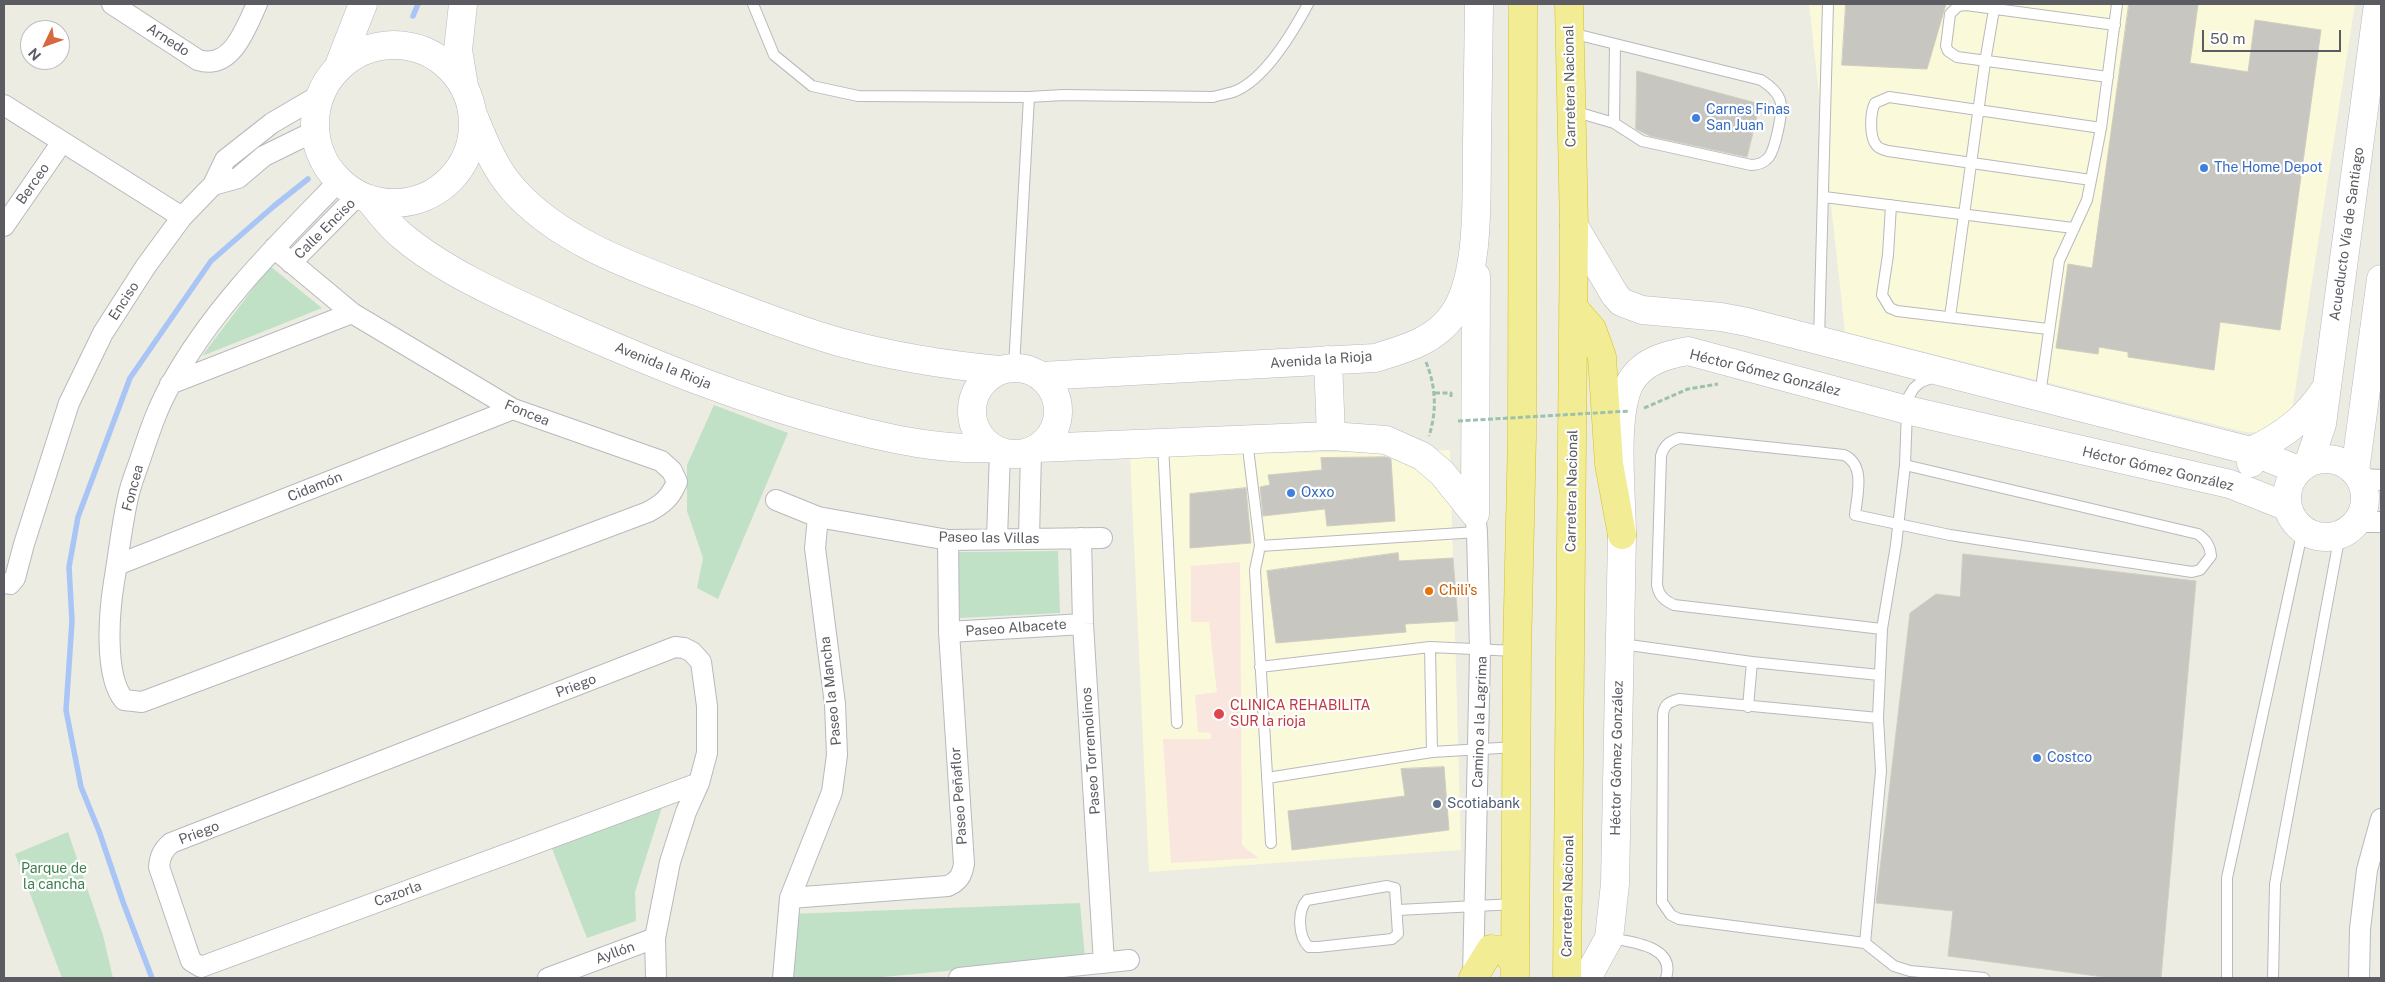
<!DOCTYPE html>
<meta charset="utf-8">
<style>
body{margin:0}
#map{position:relative;width:2385px;height:982px;overflow:hidden;background:#ecece2;font-family:"Public Sans",sans-serif}
canvas{display:block}
.frame{position:absolute;inset:0;border:5px solid #5b5c62;pointer-events:none}
.north{position:absolute;left:20px;top:20px;width:50px;height:50px;box-sizing:border-box;background:#fff;border:1px solid #bdbec0;border-radius:50%;rotate:228deg;font-size:14px;font-weight:700;line-height:20px;text-align:center;color:#5b5c62}
.north::after{content:'';display:block;margin:auto;width:18px;height:22px;background:#d7673e;clip-path:polygon(50% 0,100% 100%,50% 72%,0 100%)}
.scale{position:absolute;left:2202px;top:30px;width:139px;height:22px;box-sizing:border-box;border:2px solid #5b5c62;border-top:0;padding-left:6px;font-size:15px;line-height:18px;white-space:nowrap;color:#5b5c62;-webkit-text-stroke:4px #fff;paint-order:stroke}
</style>
<div id="map">
<canvas width="2385" height="982"></canvas>
<div class="frame"></div>
<div class="north">N</div>
<div class="scale">50 m</div>
</div>
<script>
const context = document.querySelector('canvas').getContext('2d');
context.lineJoin = 'round';
function fillPath(path, color) { context.fillStyle = color; context.fill(path, 'evenodd'); }
function stroke(path, color, width, dash) { context.strokeStyle = color; context.lineWidth = width; context.lineCap = dash ? 'butt' : 'round'; context.setLineDash(dash || []); context.stroke(path); }
function drawText(font, color, halo, rows, align = 'center') {
  context.font = font + ' "Public Sans",sans-serif'; context.lineWidth = 4.5; context.setLineDash([]); context.textBaseline = 'middle'; context.strokeStyle = halo; context.fillStyle = color; for (const [text, x, y, turn = 0] of rows) {
    context.save(); context.translate(x, y); context.rotate((+turn || 0) * Math.PI / 180); context.textAlign = isNaN(turn) ? turn : align; if (halo) context.strokeText(text, 0, 0); context.fillText(text, 0, 0); context.restore();
  }
}
fillPath(new Path2D(`
 M1809 4H2355L2292 411 2261 433 2245 432 1845 332Z
 M1450 450 1461 850 1149 872 1130 456Z`), '#faf9d9');
fillPath(new Path2D(`
 M1240 562 1242 845 1258 858 1171 863 1163 739H1211V733L1198 732 1195 695 1217 692 1209 622H1191V566Z`), '#f8e6df');
fillPath(new Path2D(`
 M270 266 322 308 202 356Z
 M714 405 788 433 718 599 697 588 703 558 687 511V465Z
 M1058 551 1060 613 960 618 957 552Z
 M662 807 635 892 636 921 587 938 551 846Z
 M68 832 103 935 113 978H62L15 854Z
 M1080 903 1085 958 872 978H790V914Z`), '#c1e1c7');
stroke(new Path2D(`
 M413 16 418 4
 M152 978 123 902 99 831 81 787 66 710 72 621 69 567 78 517 130 378 211 261 274 206 308 179`), '#a9c5f6', 5.5);
const building = new Path2D(`
 M1846 4H1946L1927 69 1842 65Z
 M2129 4H2198L2190 63 2248 72 2255 20 2321 30 2280 330 2220 322 2214 370 2128 357V352L2099 347 2098 354 2056 348 2068 264 2092 268Z
 M1637 71 1760 104 1747 157 1650 136 1636 129Z
 M1386 457 1391 459 1395 521 1327 526 1325 509 1263 516 1260 487 1270 485 1268 475 1322 470 1321 458Z
 M1246 488 1251 543 1190 548V494Z
 M1398 553 1399 561 1453 558 1458 621 1405 624 1406 632 1276 643 1267 571Z
 M1963 554 2196 581 2161 978H2111L1948 956 1953 911 1876 903 1910 613 1936 594 1960 597Z
 M1444 767 1449 830 1292 850 1288 811 1405 796 1401 769Z`);
fillPath(building, '#c7c6c0');
stroke(building, '#d0cec1', 1);
const lane = new Path2D(`
 M753 4 774 55 812 86 858 96 1029 97
 M1571 33 1761 80C1769 85 1777 91 1780 100 1784 110 1775 149 1769 157 1764 163 1758 165 1751 165L1642 141 1614 123 1573 111
 M2108 77 1957 57 1948 51 1946 46 1950 14 1958 6 1966 5 2115 25
 M1614 123 1615 44
 M2091 180 1888 151C1884 150 1880 149 1877 146 1869 138 1870 113 1875 103L1889 97 2101 128
 M1824 197 2073 228
 M1891 205 1888 255 1882 295 1890 308 1897 311 2048 329
 M1950 317 1985 62 1995 4
 M1819 340 1828 4
 M1014 367 1029 97 1063 95 1213 97C1220 95 1226 94 1233 92 1264 81 1293 32 1308 4
 M2040 395 2059 261 2087 200 2091 180 2101 128 2117 4
 M1247 440 1260 546 1255 570 1271 843
 M1163 444 1177 723
 M1260 546 1477 532
 M1882 629 1674 605C1664 600 1659 596 1657 585L1661 456C1664 445 1669 442 1679 438L1844 455C1866 465 1857 495 1855 515L1950 535 2192 572 2200 570 2211 556C2210 545 2206 540 2198 534L1905 465
 M1622 644 1752 662 1879 675
 M1430 647 1432 752
 M1260 667 1430 647 1516 651
 M1748 707 1752 662
 M1878 718 1679 699C1669 702 1664 704 1663 715L1662 902 1671 915 1679 919 1865 943 1894 966 1910 971 1984 978
 M1267 778 1432 752 1516 747
 M1387 886 1395 888 1398 934 1392 939 1318 947H1309C1298 937 1297 911 1307 900Z
 M1398 910 1515 904
 M1610 938C1632 942 1676 946 1666 978
 M1865 943 1881 771 1878 718 1882 629 1896 545 1905 465 1907 410 1909 396 1914 388 1921 382 1934 377
 M2227 978V878L2303 529
 M2273 978 2275 884 2340 534`);
const street = new Path2D(`
 M112 4 198 60C232 71 246 27 257 4
 M4 105 182 217
 M213 185 238 178 264 156 315 131
 M4 226 62 142
 M274 248 352 313 513 409 661 461 672 471 677 482C670 498 663 504 648 512L142 702 124 700C104 676 109 613 114 582 119 553 122 522 129 493 132 481 137 469 141 457 149 433 158 406 171 384 213 307 279 243 339 181
 M291 263 359 194
 M170 384 352 313
 M2361 479 2381 480
 M776 500 818 517 948 540 1102 538
 M2357 522H2381
 M1081 538 1083 624 1104 963
 M997 539 1000 451
 M1029 539 1031 451
 M117 565 513 409
 M4 583 10 584 15 578 24 544 69 403 103 333 146 266 182 217 213 185 225 160 272 123 320 95
 M949 632 1083 624
 M790 898 948 886C959 881 962 875 964 864L949 632 948 540
 M1473 977 1480 651 1477 532 1475 514
 M548 978 655 938
 M656 978 655 938 670 862 686 812 699 783 707 753V706L701 662 692 652 684 648 675 647 171 843C163 850 160 856 159 867L191 961 201 967 699 783
 M783 978 790 898 832 792 837 755 835 704 815 548 818 517
 M959 978 1129 960
 M2359 978 2360 929 2367 870 2381 819`);
const secondary = new Path2D(`
 M463 4 458 50 464 86
 M315 124a79 79 0 1 1 158 0a79 79 0 1 1-158 0Z
 M338 68 363 4
 M472 112C483 139 493 166 512 188 558 241 633 267 696 291 743 309 790 328 839 342 891 356 945 365 999 370
 M369 199C379 212 389 225 401 235 444 272 509 300 560 323 652 364 746 402 844 427 894 440 941 450 993 448
 M1574 226 1615 295 1621 302 1642 310 1721 317 1747 322 2251 451 2298 470
 M1328 360 1331 436
 M972 411a43 43 0 1 1 86 0a43 43 0 1 1-86 0Z
 M1041 376 1375 358C1404 349 1434 342 1453 315 1481 277 1476 191 1477 144 1478 97 1478 51 1479 4
 M1037 448 1331 436 1386 440 1422 456 1442 473 1475 514
 M2287 498a39 39 0 1 1 78 0a39 39 0 1 1-78 0Z
 M2309 462 2322 424 2378 4
 M2251 463V451C2283 436 2307 418 2326 388
 M2355 471 2381 279
 M1475 514 1476 276
 M1587 978 1609 938 1615 884C1617 768 1620 652 1622 536 1622 496 1613 420 1629 385 1640 362 1665 355 1688 351L1907 410 2230 484 2288 507`);
const highway = new Path2D(`
 M1573 307 1592 329 1602 357 1609 464 1622 535
 M1473 978 1491 949 1506 951 1515 965
 M1515 978 1517 652 1522 436 1523 4
 M1567 978 1574 226 1569 4`);
stroke(lane, '#b8b9bd', 12);
stroke(street, '#b8b9bd', 22);
stroke(secondary, '#b8b9bf', 29);
stroke(highway, '#d7c017', 29);
stroke(new Path2D(`
 M1426 362C1436 387 1437 411 1429 436
 M1435 393H1451V397
 M1644 408 1688 389 1718 384`), '#9cc1ae', 3, [5, 2.5]);
stroke(lane, '#fff', 10);
stroke(street, '#fff', 20);
stroke(secondary, '#fff', 28);
stroke(highway, '#f2ec94', 28);
stroke(new Path2D(`
 M1458 421 1630 411`), '#9cc1ae', 3, [5, 2.5]);
for (const [x, y, r, color] of [
 [1696,118,5,"#3f7fe0"],
 [2204,168,5,"#3f7fe0"],
 [1291,493,5,"#3f7fe0"],
 [1429,591,5,"#e8710a"],
 [1219,714,6,"#e0444e"],
 [2037,758,5,"#3f7fe0"],
 [1437,804,5,"#5c6f8a"]
]) { const dot = new Path2D(); dot.arc(x, y, r, 0, 2 * Math.PI); context.fillStyle = color; context.fill(dot); stroke(dot, '#fff', 2); }
drawText('14px', '#5b5c62', '#fff', [
 ["Arnedo",168,40,33],
 ["Carretera Nacional",1570,86,-91],
 ["Berceo",33,184,-55],
 ["Calle Enciso",325,229,-45],
 ["Acueducto Vía de Santiago",2347,234,-82],
 ["Enciso",124,301,-57],
 ["Avenida la Rioja",1321,360,-4],
 ["Avenida la Rioja",663,366,22],
 ["Héctor Gómez González",1765,373,14],
 ["Foncea",527,413,22],
 ["Héctor Gómez González",2158,469,13],
 ["Cidamón",315,487,-22],
 ["Foncea",133,488,-75],
 ["Carretera Nacional",1572,491,-89],
 ["Paseo las Villas",989,538,1],
 ["Paseo Albacete",1016,628,-4],
 ["Priego",576,686,-21],
 ["Paseo la Mancha",831,691,-96],
 ["Camino a la Lagrima",1480,722,-88],
 ["Paseo Torremolinos",1091,751,-94],
 ["Héctor Gómez González",1617,758,-89],
 ["Paseo Peñaflor",959,796,-94],
 ["Priego",199,833,-21],
 ["Cazorla",398,894,-20],
 ["Carretera Nacional",1568,896,-89],
 ["Ayllón",615,953,-20]
]);
drawText('14px', '#366cbe', '#fff', [
 ["Carnes Finas",1706,110],
 ["San Juan",1706,126],
 ["The Home Depot",2214,168],
 ["Oxxo",1301,493],
 ["Costco",2047,758]
], 'left');
drawText('14px', '#c56008', '#fff', [
 ["Chili's",1439,591]
], 'left');
drawText('14px', '#be3a42', '#fff', [
 ["CLINICA REHABILITA",1230,706],
 ["SUR la rioja",1230,722]
], 'left');
drawText('14px', '#4e5e75', '#fff', [
 ["Scotiabank",1447,804]
], 'left');
drawText('14px', '#3d7e4d', '#fff', [
 ["Parque de",54,869],
 ["la cancha",54,885]
]);
</script>
